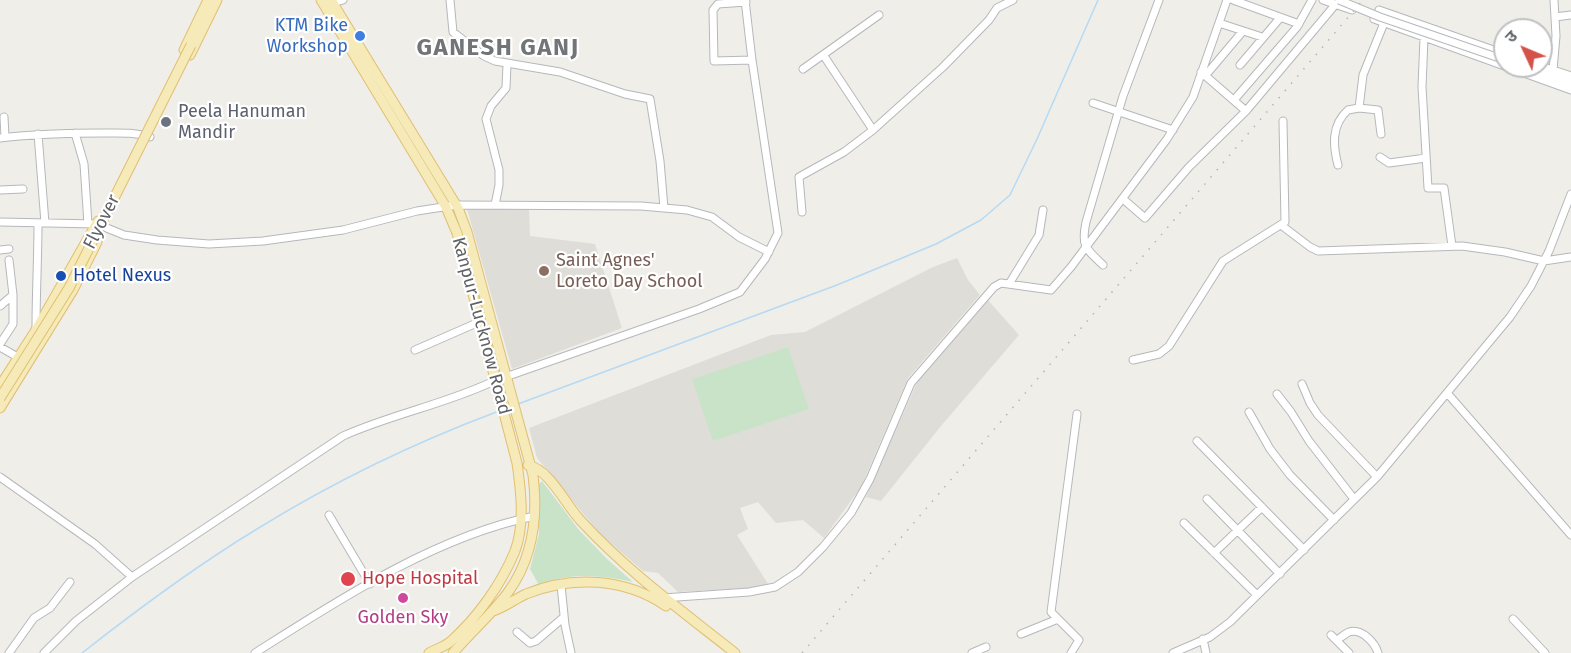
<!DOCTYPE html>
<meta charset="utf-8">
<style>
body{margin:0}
#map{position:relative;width:1571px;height:653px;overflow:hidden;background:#f0eee9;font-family:"Fira Sans","Noto Sans Devanagari",sans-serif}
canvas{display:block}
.north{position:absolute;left:1493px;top:18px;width:60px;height:60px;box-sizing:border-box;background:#fff;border:2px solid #bfc1c2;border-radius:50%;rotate:314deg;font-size:16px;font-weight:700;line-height:24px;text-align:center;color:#606366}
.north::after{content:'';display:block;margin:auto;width:21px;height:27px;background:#d4524a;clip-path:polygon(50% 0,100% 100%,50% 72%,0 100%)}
</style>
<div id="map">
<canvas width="1571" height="653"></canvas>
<div class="north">उ</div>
</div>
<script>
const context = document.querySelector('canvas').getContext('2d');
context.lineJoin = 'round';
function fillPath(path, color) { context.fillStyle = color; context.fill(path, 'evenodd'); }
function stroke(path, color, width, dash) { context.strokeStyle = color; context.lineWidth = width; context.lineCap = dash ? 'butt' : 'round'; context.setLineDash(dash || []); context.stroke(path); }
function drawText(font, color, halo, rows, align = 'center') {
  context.font = font + ' "Fira Sans",sans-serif'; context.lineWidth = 4.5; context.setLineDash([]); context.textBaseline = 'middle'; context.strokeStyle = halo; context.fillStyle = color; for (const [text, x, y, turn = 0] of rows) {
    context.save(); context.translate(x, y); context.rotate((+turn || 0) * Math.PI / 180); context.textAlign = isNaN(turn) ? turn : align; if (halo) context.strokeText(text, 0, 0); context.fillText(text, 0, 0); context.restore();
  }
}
fillPath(new Path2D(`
 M529 208 530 236 595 244 622 328 512 369 467 209Z
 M957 258 968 280 980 295 908 378 861 487 824 538 803 520 776 523 758 502 740 508 748 529 737 535 768 584 749 588 678 592 658 573 643 571 600 534 537 458 529 428 771 335 805 332 933 267Z
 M987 299 1019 335 941 426 881 501 866 497 919 378Z`), '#dfddd7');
fillPath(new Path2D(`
 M788 347 809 409 713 441 692 379Z
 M542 481 579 530 607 559 633 582C601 575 569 572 539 585L530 569 539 534V484Z`), '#c9e3c9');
stroke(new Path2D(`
 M518 404 837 285 936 244 981 220 1010 195 1037 139 1098 0
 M82 653C138 609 196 566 257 529 333 482 416 442 499 411`), '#b4daf5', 1.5);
const minor = new Path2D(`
 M450 0 453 32 484 56 495 61 560 72 625 94 650 99 660 161 664 208
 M1233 0 1299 24
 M1323 0 1352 10
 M746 2 718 4 713 10 714 61 752 60
 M333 3 343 0
 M1379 10 1505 54
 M1555 17 1571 15
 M1374 19 1571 90
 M1219 23 1262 37
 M1424 38 1422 87 1428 188H1444L1452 246
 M824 56 873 130
 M1240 65 1280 18
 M1521 66 1571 83
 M1541 66 1571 76
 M803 69 879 15
 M1553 70 1556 36 1554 0
 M1201 72 1246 111
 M1205 76 1243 31
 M1234 100 1297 27 1312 0
 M1093 103 1173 130
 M1359 108 1363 75 1384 23
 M4 117 5 137
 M75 133 84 164 88 224
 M38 134 45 223
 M0 138C35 134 68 133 103 133 119 133 135 132 150 137
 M1380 157 1389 163 1426 158
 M1338 165C1333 146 1331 125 1348 110L1359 108 1378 110 1381 134
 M0 190 23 189
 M1123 199 1145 218 1189 167 1246 111 1335 5
 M495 205 499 185V170L486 119 491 106 506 88 507 64
 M802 212 799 177 844 152 873 130 943 67 989 20 997 8 1013 0
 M0 222 97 224 124 235 157 240 209 244 263 241 343 230 417 211 456 205 641 206 687 210 712 217 739 237 769 252
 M1281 225 1310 247 1318 251 1462 246 1505 252 1544 261 1571 257
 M0 250 9 249
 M1103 265C1085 248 1081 246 1086 222L1123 96 1159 0
 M1009 284 1039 235 1043 210
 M0 306 13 295 9 260
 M36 328C36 293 38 258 38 223
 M0 344 13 324V295
 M0 347 21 359
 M415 350 479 322
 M1133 360 1159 354 1169 346 1223 261 1285 222 1283 121
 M1302 384 1310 403 1318 415 1377 477
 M1277 394 1291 412 1309 441 1354 499
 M1448 394 1571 535
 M1249 412 1270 449 1290 475 1334 520
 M1197 441 1304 550
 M0 477 95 544 132 577 343 436C392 414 446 404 494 381L699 309 740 292 765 259 778 233 752 60 745 0
 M1207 499 1280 574
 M329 515 370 584
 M1184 523 1257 595
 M1214 553 1262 507
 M561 585 565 625 571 653
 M663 598 749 592 775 587 798 572 823 547 851 513 870 479 911 383 994 287 1001 283 1051 290 1071 267 1167 139 1193 97 1227 0
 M1513 619 1545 653
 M517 632 530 643 536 641 564 617
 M1021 634 1058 619
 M1331 635 1349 653
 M1203 639 1206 653
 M1337 640C1340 638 1345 634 1349 632 1362 628 1375 643 1378 653
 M9 653 34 618 50 608 70 582
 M44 653 76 621 132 577
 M255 653C340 599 436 536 535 516
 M972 653 986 647
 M1071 653 1079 640 1051 612 1077 414
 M1173 653 1210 637 1230 622 1377 477 1510 317 1531 286 1549 251 1571 194`);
const major = new Path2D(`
 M321 0 446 207 457 233 517 463C521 491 525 524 515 551 501 585 477 618 450 642 444 647 436 649 429 653
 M331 0 458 208 467 232 533 475C538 515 533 557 509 591 493 613 471 632 453 653
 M184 50 208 0
 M190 55 217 0
 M0 386 36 330 98 221
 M0 408 73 290 97 242
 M528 465C550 470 565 504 581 521 627 571 682 611 735 653
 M493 611C505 607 515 599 526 594 572 575 625 578 666 606`);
stroke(minor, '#b5b8bb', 9);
stroke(major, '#e0bf71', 11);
stroke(minor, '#fff', 7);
stroke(major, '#f5eab8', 9);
stroke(new Path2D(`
 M802 653 1363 0`), '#b4b5b5', 1.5, [1.5, 8]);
const minorBridge = new Path2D(`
 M1339 0 1380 17 1505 60`);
const majorBridge = new Path2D(`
 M0 398 69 288 191 45`);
stroke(minorBridge, '#b5b8bb', 9, []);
stroke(majorBridge, '#e0bf71', 11, []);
stroke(minorBridge, '#fff', 7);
stroke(majorBridge, '#f5eab8', 9);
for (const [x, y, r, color] of [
 [360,36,6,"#3f7fe0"],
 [166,122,6,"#6b7280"],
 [544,271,6,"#8d6e63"],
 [61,276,6,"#1a4fb4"],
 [348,579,8,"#e0444e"],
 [403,598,6,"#d1479c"]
]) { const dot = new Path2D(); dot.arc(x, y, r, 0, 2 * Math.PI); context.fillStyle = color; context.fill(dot); stroke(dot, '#fff', 2); }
drawText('18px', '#366cbe', '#fff', [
 ["KTM Bike",348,26],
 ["Workshop",348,47]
], 'right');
drawText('18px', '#5b616d', '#fff', [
 ["Peela Hanuman",178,112],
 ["Mandir",178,133]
], 'left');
drawText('18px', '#606366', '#fff', [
 ["Flyover",102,222,-63],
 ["Kanpur-Lucknow Road",481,326,75]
]);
drawText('18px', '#785e54', '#fff', [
 ["Saint Agnes'",556,261],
 ["Loreto Day School",556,282]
], 'left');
drawText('18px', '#164399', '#fff', [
 ["Hotel Nexus",73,276]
], 'left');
drawText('18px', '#be3a42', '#fff', [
 ["Hope Hospital",362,579]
], 'left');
drawText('18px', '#b23c85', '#fff', [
 ["Golden Sky",403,618]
]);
context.letterSpacing = '1.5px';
drawText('bold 24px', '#717578', '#fff', [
 ["GANESH GANJ",498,48]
]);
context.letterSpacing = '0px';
</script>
